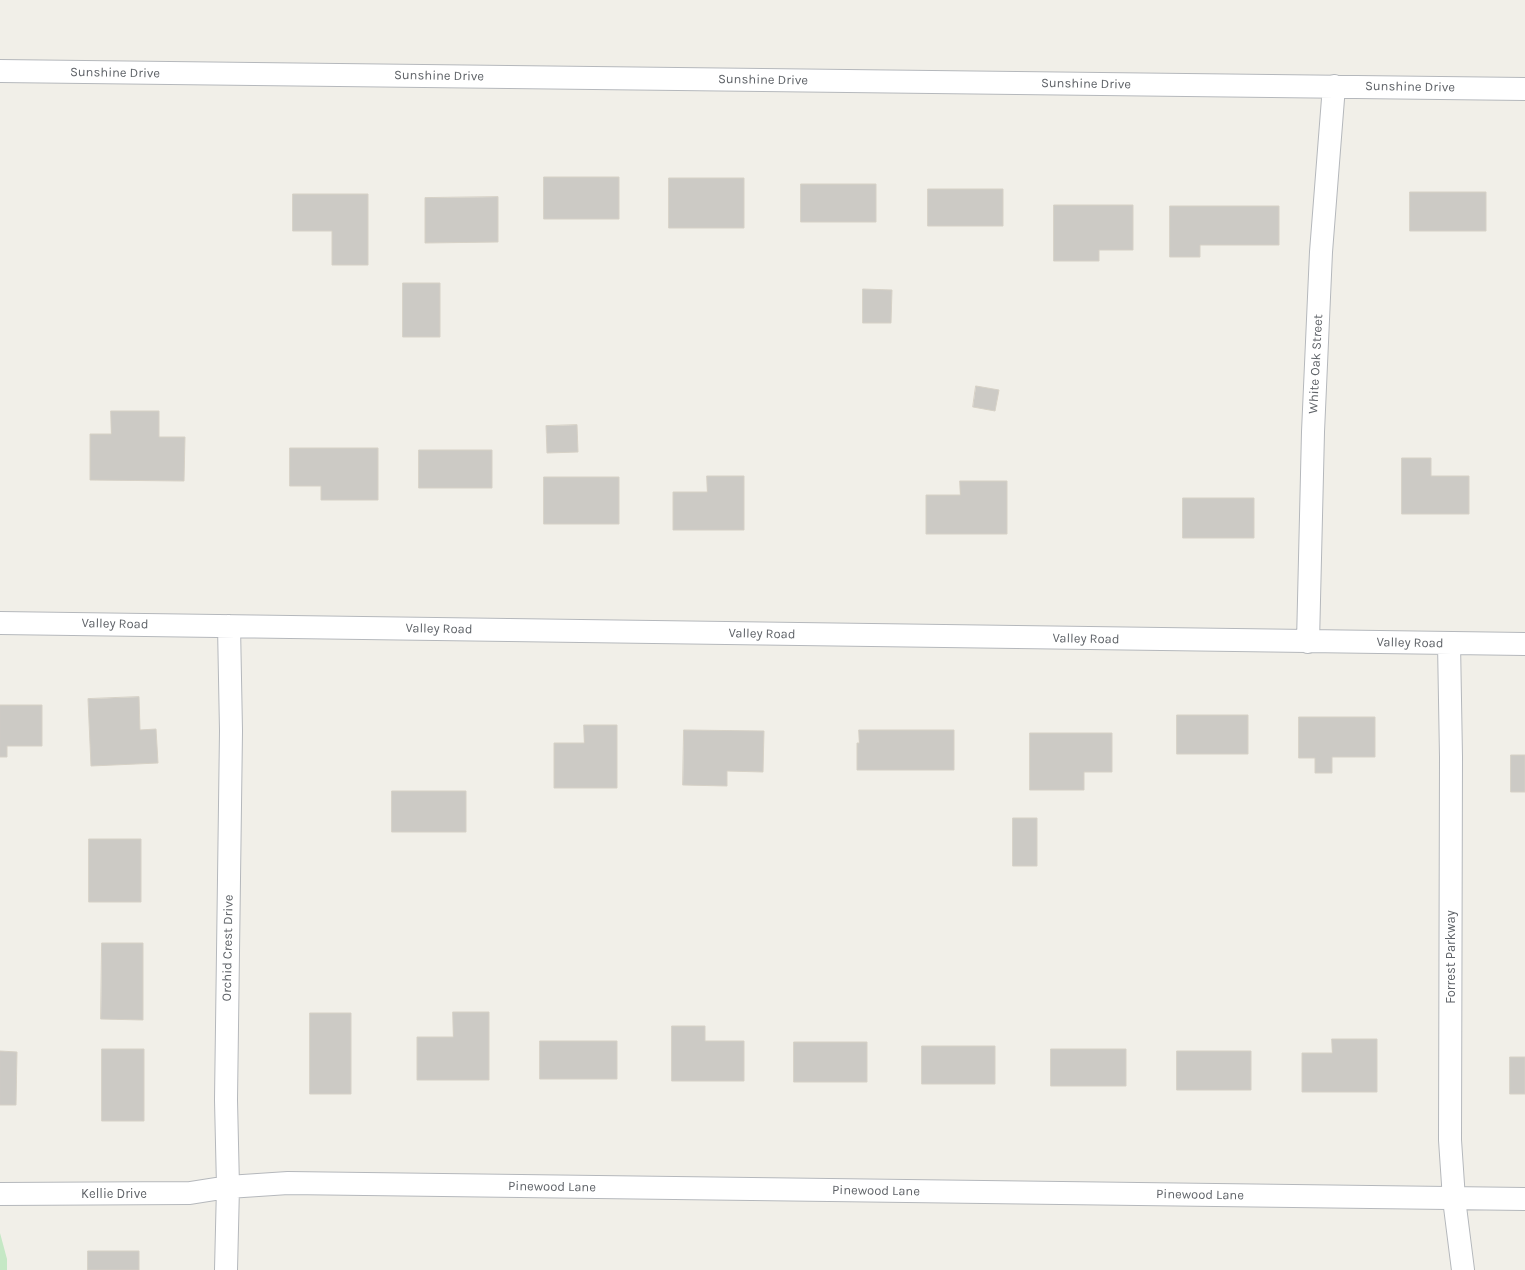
<!DOCTYPE html>
<style>
body{margin:0}
canvas{display:block;background:#f1efe8}
</style>
<canvas width="1525" height="1270"></canvas>
<script>
const context = document.querySelector('canvas').getContext('2d');
context.lineJoin = 'round';
function fillPath(path, color) { context.fillStyle = color; context.fill(path, 'evenodd'); }
function stroke(path, color, width, dash) { context.strokeStyle = color; context.lineWidth = width; context.lineCap = dash ? 'butt' : 'round'; context.setLineDash(dash || []); context.stroke(path); }
function drawText(font, color, halo, rows, align = 'center') {
  context.font = font + ' Karla,sans-serif'; context.lineWidth = 4; context.setLineDash([]); context.textBaseline = 'middle'; context.strokeStyle = halo; context.fillStyle = color; for (const [text, x, y, turn = 0] of rows) {
    context.save(); context.translate(x, y); context.rotate((+turn || 0) * Math.PI / 180); context.textAlign = isNaN(turn) ? turn : align; if (halo) context.strokeText(text, 0, 0); context.fillText(text, 0, 0); context.restore();
  }
}
fillPath(new Path2D(`
 M0 1233 7 1259V1270H0Z`), '#c5e8c5');
const building = new Path2D(`
 M544 177H619V219H544Z
 M669 178H744V228H669Z
 M801 184H876V222H801Z
 M928 189H1003V226H928Z
 M1410 192H1486V231H1410Z
 M293 194H368V265H332V231H293Z
 M498 197V242L425 243V198Z
 M1054 205H1133V250H1099V261H1054Z
 M1170 206H1279V245H1200V257H1170Z
 M403 283H440V337H403Z
 M863 289 892 290 891 323H863Z
 M976 386 999 390 995 411 973 407Z
 M111 411H159V437H185L184 481 90 480V434H111Z
 M577 425 578 452 547 453 546 426Z
 M290 448H378V500H321V486H290Z
 M419 450H492V488H419Z
 M1402 458H1431V476H1469V514H1402Z
 M707 476H744V530H673V492H707Z
 M544 477H619V524H544Z
 M960 481H1007V534H926V495H960Z
 M1183 498H1254V538H1183Z
 M139 697 140 730 156 729 158 763 91 766 88 699Z
 M0 705H42V746H7V757H0Z
 M1177 715H1248V754H1177Z
 M1299 717H1375V757H1332V773H1315V758H1299Z
 M584 725H617V788H554V743H584Z
 M684 730 764 731 763 772 727 771V786L683 785Z
 M859 730H954V770H857V743H859Z
 M1030 733H1112V772H1084V790H1030Z
 M1511 755H1525V792H1511Z
 M392 791H466V832H392Z
 M1013 818H1037V866H1013Z
 M89 839H141V902H89Z
 M102 943H143V1020L101 1019Z
 M453 1012H489V1080H417V1037H453Z
 M310 1013H351V1094H310Z
 M672 1026H705V1041H744V1081H672Z
 M1332 1039H1377V1092H1302V1053H1332Z
 M540 1041H617V1079H540Z
 M794 1042H867V1082H794Z
 M922 1046H995V1084H922Z
 M102 1049H144V1121H102Z
 M1051 1049H1126V1086H1051Z
 M0 1051 17 1052 16 1105H0Z
 M1177 1051H1251V1090H1177Z
 M1510 1057H1525V1094H1510Z
 M88 1251H139V1270H88Z`);
fillPath(building, '#cccac5');
stroke(building, '#d6d1c6', 1);
const minor = new Path2D(`
 M0 71 1525 89
 M0 623 1525 644
 M1308 642 1313 432 1321 252 1334 86
 M1449 643 1451 757 1450 1140 1454 1199 1463 1270
 M0 1194 190 1193 228 1187 288 1183 1525 1199
 M226 1270 228 1187 226 1100 231 731 229 626`);
stroke(minor, '#b5b8bc', 24);
stroke(minor, '#fff', 22);
drawText('13px', '#5f6368', '#fff', [
 ["Sunshine Drive",115,73,1],
 ["Sunshine Drive",439,76,1],
 ["Sunshine Drive",763,80,1],
 ["Sunshine Drive",1086,84,1],
 ["Sunshine Drive",1410,87,1],
 ["White Oak Street",1316,364,-87],
 ["Valley Road",115,624,1],
 ["Valley Road",439,629,1],
 ["Valley Road",762,634,1],
 ["Valley Road",1086,639,1],
 ["Valley Road",1410,643,1],
 ["Orchid Crest Drive",228,948,-89],
 ["Forrest Parkway",1451,957,-90],
 ["Pinewood Lane",552,1187,1],
 ["Pinewood Lane",876,1191,1],
 ["Kellie Drive",114,1194],
 ["Pinewood Lane",1200,1195,1]
]);
</script>
